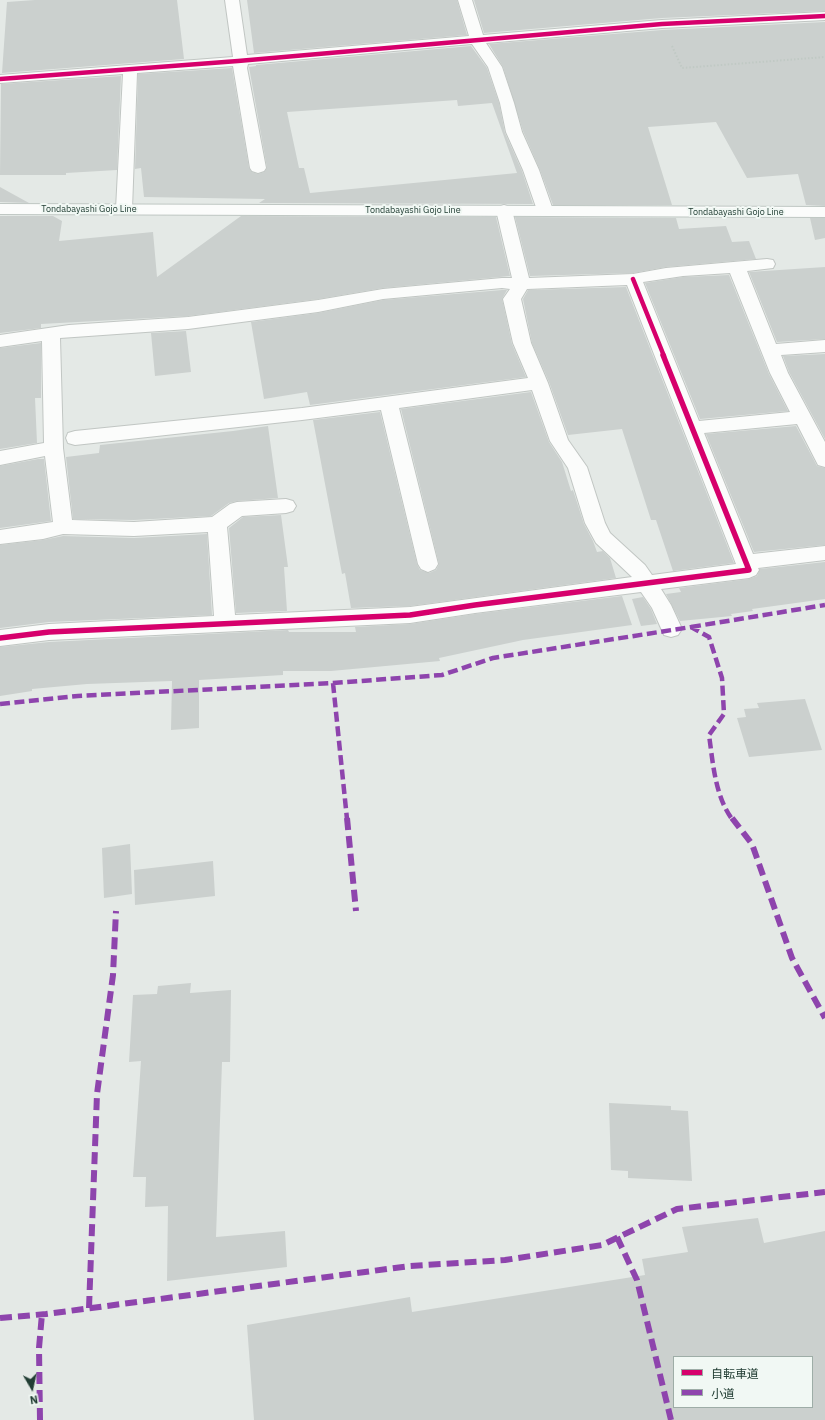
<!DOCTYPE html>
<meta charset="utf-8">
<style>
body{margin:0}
#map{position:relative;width:825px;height:1420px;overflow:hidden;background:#e4e9e6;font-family:"IBM Plex Sans","Noto Sans JP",sans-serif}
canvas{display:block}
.legend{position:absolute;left:673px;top:1356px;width:140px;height:52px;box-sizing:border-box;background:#f1f8f4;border:1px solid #9eada7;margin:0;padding:5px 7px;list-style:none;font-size:12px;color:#213d33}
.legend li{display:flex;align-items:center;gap:8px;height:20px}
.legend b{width:20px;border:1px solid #9eada7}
.north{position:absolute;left:12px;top:1368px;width:40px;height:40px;-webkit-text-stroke:3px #f1f8f4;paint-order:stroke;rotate:171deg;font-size:11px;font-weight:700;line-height:16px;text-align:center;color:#213d33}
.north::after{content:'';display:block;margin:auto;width:14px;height:18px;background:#213d33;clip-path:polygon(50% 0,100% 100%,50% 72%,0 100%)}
</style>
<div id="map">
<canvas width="825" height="1420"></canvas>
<ul class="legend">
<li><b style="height:5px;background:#d6006c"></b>自転車道</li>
<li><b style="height:5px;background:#8e44ad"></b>小道</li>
</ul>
<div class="north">N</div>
</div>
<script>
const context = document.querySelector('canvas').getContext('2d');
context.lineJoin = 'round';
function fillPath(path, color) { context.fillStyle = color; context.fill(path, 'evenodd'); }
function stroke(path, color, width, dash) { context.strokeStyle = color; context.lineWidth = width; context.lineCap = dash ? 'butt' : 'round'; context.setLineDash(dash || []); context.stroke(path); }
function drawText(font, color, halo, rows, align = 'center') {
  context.font = font + ' "IBM Plex Sans",sans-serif'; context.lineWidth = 4; context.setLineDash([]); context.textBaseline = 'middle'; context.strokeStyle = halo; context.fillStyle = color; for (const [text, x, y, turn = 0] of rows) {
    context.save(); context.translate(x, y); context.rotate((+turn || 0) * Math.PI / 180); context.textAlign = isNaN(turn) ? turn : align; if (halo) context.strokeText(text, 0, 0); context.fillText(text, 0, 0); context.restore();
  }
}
fillPath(new Path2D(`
 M35 0H177L184 59 2 73 7 2Z
 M247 0H457L467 35 254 53Z
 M474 0H825V11L662 18 484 33Z
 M825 22V206L806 205 798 174 747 178 716 122 648 127 672 205H553L540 170 523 131 503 67 489 44 662 30Z
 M471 46 487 68 499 103 505 133 522 171 533 204 259 203 265 199 144 197 141 168 135 169 138 74 232 68 249 168 252 172 258 174 264 172 267 168 249 67 256 66V65ZM457 100 458 106 492 103 517 173 310 193 304 168H299L287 112Z
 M121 76 117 170 66 173V175H0L1 84Z
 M0 187 29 203 0 202Z
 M0 216H53L62 221 59 241 153 232 157 277 241 216 496 217 510 276 383 288 318 299 188 316 41 324V328L0 333Z
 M515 217 676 218 679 229 726 226 732 242 749 241 756 259 666 267 633 273 530 276Z
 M810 218H825V238L815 240Z
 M825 267V339L777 342 749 272Z
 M729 275 769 374 788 411 700 419 645 283 683 277Z
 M626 287 734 563 673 571 656 520H651L622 429 568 435 549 382 532 343 523 299 528 290Z
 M502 290H507L502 299 512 344 526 377 310 405 307 392 264 399 251 322 318 313 383 300Z
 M186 331 191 372 155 376 151 333Z
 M41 343V398H35L37 443 0 449V348Z
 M825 354V439L789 372 783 356Z
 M531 392 549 442 562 462 571 491 573 490 584 524 593 541 597 552 603 551 610 558 616 578 410 606 351 608 345 573 342 574 313 420 380 412 417 564 420 570 429 573 436 570 439 564 401 409Z
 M268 426 278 498 237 501 229 503 211 516 134 520 73 519 66 457 99 453 100 445 233 431Z
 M796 426 817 466 825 468V545L754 552 706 434Z
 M38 459H44L51 521 0 528V466Z
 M281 515 288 567H284L287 611 236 613 229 528 243 517Z
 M207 534 212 615 49 622 0 628V545L43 540 63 536 134 538Z
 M825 562V599L752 609 753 611 731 614 732 616 680 621 666 594 681 592 679 588 749 579 757 576 760 569Z
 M622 596 632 625 523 640 439 658 440 661 331 671H283V675L199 680V728L171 730 172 681 87 684 32 689V691L0 696V647L49 642 288 630 289 632H356L355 627 410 624 475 614Z
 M643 597 651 609 657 624 641 626 632 599Z
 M805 699 822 750 749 757 737 718 746 717 744 709 759 708 757 703Z
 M130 844 132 894 104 898 102 848Z
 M213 861 215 896 135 905 134 870Z
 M191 983 190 993 231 990 230 1062H222L216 1237 285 1231 287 1267 167 1281 168 1206 145 1207 146 1177H133L141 1061 129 1062 133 995 157 994 158 986Z
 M609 1103 671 1106V1110L688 1111 692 1181 628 1178V1171L611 1170Z
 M758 1218 764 1243 825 1231V1420H254L247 1325 410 1297 412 1312 645 1275 642 1259 688 1252 682 1227ZM674 1357H812V1407H674Z`), '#cbd0ce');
const minor = new Path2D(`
 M225 0H239L247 55 469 36 458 0H472L483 35 662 20 825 12V20L662 28 486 43 502 67 514 103 522 132 539 170 553 210 551 213 545 215 539 213 537 210 523 170 506 132 500 103 488 67 472 44 248 64 247 68 266 168 264 171 258 173 252 171 250 168 233 66 137 73 132 209 130 212 124 214 118 212 116 209 123 74 0 83V75L233 57Z
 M504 205 510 207 512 210 529 278 633 274 666 268 767 259 773 260 775 264 773 268 747 271 776 344 825 340V352L781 355 788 373 825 442V467L818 465 797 424 704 433 753 554 825 546V560L758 568 759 570 756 575 749 578 661 589 671 605 682 629 678 635 671 637 664 635 652 608 641 592 475 613 410 623 49 640 0 646V630L49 624 214 616 208 532 134 536 63 534 43 539 0 544V530L53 522 45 456 0 465V451L44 443 42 341 0 347V335L69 325 188 317 318 300 383 289 502 278H512L496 210 498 207ZM730 273 770 373 790 412 699 421 643 282 683 276ZM627 285 736 564 652 575 645 565 610 533 605 523 587 467 568 440 548 383 531 343 521 299 527 289ZM502 288 510 289 503 299 513 343 528 378 302 408 75 431 68 433 66 438 68 443 75 445 302 420 381 410 418 564 421 569 428 572 435 569 438 564 399 408 532 390 550 441 568 468 585 523 596 543 632 577 410 607 235 615 227 527 242 516 286 513 293 511 296 506 293 501 286 499 237 502 230 504 212 517 134 522 72 520 63 448 60 338 188 329 318 312 383 299Z`);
const secondary = new Path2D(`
 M0 204 825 207V217L0 214Z`);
stroke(minor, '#c1c6c3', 2);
stroke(secondary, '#bfc7c3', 2);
stroke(new Path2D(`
 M672 46 682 68 825 57`), '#c0c9c4', 2, [1.5, 2]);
fillPath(minor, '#fbfcfb');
fillPath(secondary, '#fbfcfb');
stroke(new Path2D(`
 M691 627 825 605
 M333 683 347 819
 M0 704 78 696 333 683 442 675 493 658 691 627 709 637 722 678 724 714 709 735C713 763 715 796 732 819`), '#8e44ad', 4.5, [10, 4.5]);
stroke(new Path2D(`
 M347 818 356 911
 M732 818 752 844 792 958 825 1018
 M617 1237 637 1280 671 1420
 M89 1308 97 1094 113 975 116 911
 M0 1318 46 1314 410 1266 505 1260 602 1245 677 1209 825 1192
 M40 1420 39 1348 42 1314`), '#8e44ad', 6, [12, 6]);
stroke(new Path2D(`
 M0 79 238 61 662 24 825 16
 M633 279 664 356`), '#d6006c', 4.5);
stroke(new Path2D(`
 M0 638 49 632 410 615 475 605 749 570 663 355`), '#d6006c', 5.5);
drawText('9px', '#213d33', '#f1f8f4', [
 ["Tondabayashi Gojo Line",89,209],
 ["Tondabayashi Gojo Line",413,210],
 ["Tondabayashi Gojo Line",736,212]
]);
</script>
